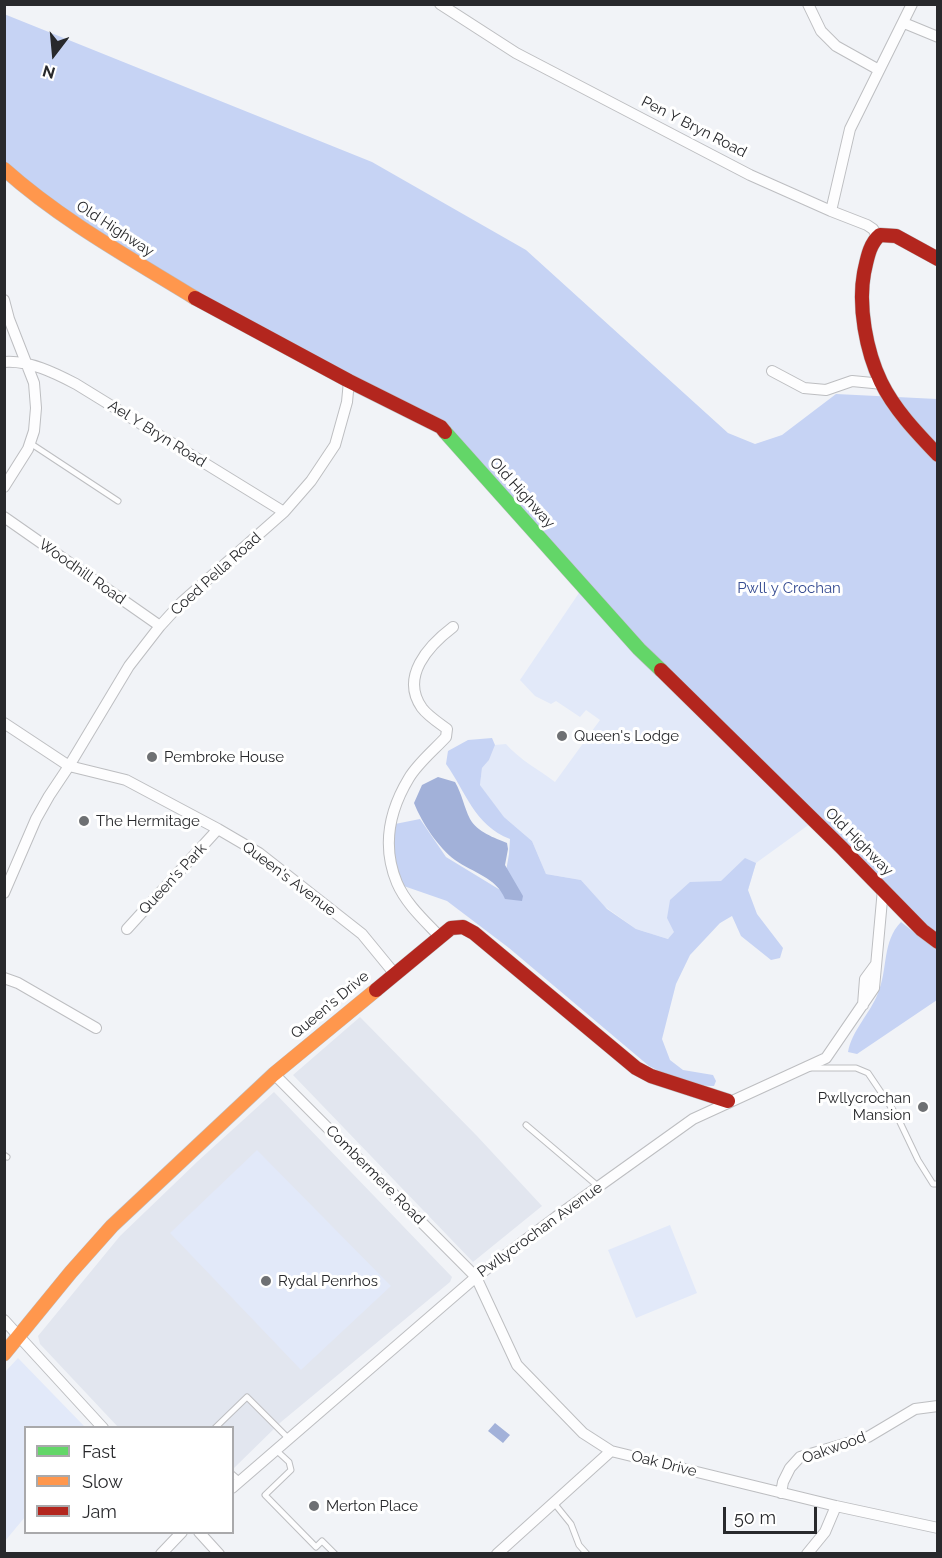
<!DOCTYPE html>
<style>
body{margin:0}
#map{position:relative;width:942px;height:1558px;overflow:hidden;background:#f1f3f7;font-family:Raleway,sans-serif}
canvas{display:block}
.frame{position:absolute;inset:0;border:6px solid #28292c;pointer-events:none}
.legend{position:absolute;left:24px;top:1426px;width:210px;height:108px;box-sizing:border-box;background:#fff;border:2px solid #a9a9ab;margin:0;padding:8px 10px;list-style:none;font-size:18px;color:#28292c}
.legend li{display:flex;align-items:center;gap:12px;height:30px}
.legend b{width:30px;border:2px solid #a9a9ab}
.north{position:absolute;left:24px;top:24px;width:60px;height:60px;-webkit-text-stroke:4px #fff;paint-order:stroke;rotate:196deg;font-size:16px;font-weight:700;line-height:24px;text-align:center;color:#28292c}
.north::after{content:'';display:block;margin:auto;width:21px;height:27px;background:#28292c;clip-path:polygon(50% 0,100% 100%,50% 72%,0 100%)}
.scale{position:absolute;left:723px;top:1507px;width:94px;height:27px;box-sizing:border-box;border:3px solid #28292c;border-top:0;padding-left:8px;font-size:18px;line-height:21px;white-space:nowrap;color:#28292c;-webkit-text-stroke:4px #fff;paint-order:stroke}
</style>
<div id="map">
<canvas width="942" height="1558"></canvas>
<div class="frame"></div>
<ul class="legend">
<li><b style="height:8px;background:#63d668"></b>Fast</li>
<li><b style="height:8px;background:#ff974d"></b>Slow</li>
<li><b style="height:8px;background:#b3261e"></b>Jam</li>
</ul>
<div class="north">N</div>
<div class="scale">50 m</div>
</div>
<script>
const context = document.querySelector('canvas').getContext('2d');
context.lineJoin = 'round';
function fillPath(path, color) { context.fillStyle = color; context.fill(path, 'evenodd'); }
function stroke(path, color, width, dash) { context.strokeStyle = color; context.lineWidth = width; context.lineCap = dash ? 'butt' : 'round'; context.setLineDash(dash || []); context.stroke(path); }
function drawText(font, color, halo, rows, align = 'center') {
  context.font = font + ' Raleway,sans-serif'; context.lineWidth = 6; context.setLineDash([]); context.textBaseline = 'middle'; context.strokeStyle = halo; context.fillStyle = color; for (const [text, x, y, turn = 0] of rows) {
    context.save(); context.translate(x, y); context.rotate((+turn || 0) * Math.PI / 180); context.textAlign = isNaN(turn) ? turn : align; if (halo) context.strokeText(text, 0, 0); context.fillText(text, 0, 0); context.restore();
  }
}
fillPath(new Path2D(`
 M360 1017 477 1136 542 1206 473 1262 293 1075Z
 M274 1092 452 1277 450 1282 281 1422 233 1469 232 1428 118 1427 40 1344 38 1336 120 1236 198 1161Z`), '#e2e6ef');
fillPath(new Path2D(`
 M583 587 814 821 756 863 748 890 732 915 720 923 668 939 636 929 604 906 581 880 546 874 532 841 504 817 480 785 482 768 489 760 495 745 506 744C520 760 538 769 555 782L600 720 586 710 580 717 556 701 551 704 535 696 520 680Z
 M257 1150 391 1286 301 1370 170 1233Z
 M670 1225 697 1293 636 1318 608 1250Z
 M18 1358 85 1427 26 1428 25 1517 5 1541V1372Z`), '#e2e9f9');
fillPath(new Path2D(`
 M4 14 372 162 526 250 728 433 755 444 782 435 836 394 937 399V942L639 649 441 427 204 304 5 168Z
 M492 738 495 745 489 760 482 768 480 785 504 817 532 841 546 874 581 880 607 909 636 929 668 939 674 932 667 918 670 900 690 882 721 881 745 858 756 863 748 890 757 914 783 948 780 958 771 960 741 936 732 916 720 923 690 955 676 984 662 1039 670 1060 683 1070 713 1075 716 1081 714 1086C691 1087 668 1076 649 1066L509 948 447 901 398 884 390 825 420 819 446 857 515 899 506 871 509 854 510 839C474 825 466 792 446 764L448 751 468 740Z
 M901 922 937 950V1000L857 1054 848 1052C852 1030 870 1014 878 993 888 970 882 941 901 922Z`), '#c6d3f4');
fillPath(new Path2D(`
 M438 777 455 782C462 794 464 807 470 819 477 832 495 838 507 843L508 849 505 865 523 896 522 901 505 899C496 877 473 873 455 860 438 847 422 823 414 803L422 785Z
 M495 1423 510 1435 503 1443 488 1431Z`), '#a2b1d9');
const lane = new Path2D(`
 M30 443 118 501
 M810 1068H856L868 1073 897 1116 918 1160 933 1184H938
 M526 1125 599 1187
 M4 1155 7 1157
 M215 1428 247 1397 289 1439
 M276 1450 289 1462 291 1470 265 1495 316 1547 322 1541 335 1554
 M232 1474 240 1481
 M554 1503 571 1524 579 1545 587 1554`);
const street = new Path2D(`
 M440 4 516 53 750 175 831 211 867 225 873 229 878 237
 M808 4 821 31 836 46 879 70
 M904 23 938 37
 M831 211 850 129 912 4
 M4 300 9 319 34 383 36 408 34 431 28 449 4 487
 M4 362C29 360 55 373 76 384L284 512
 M772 371 804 388 826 390 852 381 883 384
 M4 517 160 626
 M4 723 69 766 126 780 218 829 259 853 362 934 394 973
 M4 893 36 819 49 796 69 766 129 666 160 626 182 602 284 512 311 481 335 445 347 402 349 381
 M127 929 218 829
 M440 937C425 921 406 904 397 883 382 847 389 811 409 778 418 763 434 750 446 737L447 729C439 723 428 716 422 708 400 677 428 646 453 627
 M4 978 18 983 96 1028
 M863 1005 865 979 876 964
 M274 1074 476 1277 517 1365 583 1433 611 1451 836 1506 938 1528
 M4 1320 103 1428
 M232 1488 476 1277 556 1217 693 1119 826 1058 874 988 883 889
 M781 1493 783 1482 790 1468 800 1457 868 1437 915 1409 938 1406
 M199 1532 219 1554
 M161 1554 182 1532
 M497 1554 611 1451
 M807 1554 825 1532 836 1506`);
const fast = new Path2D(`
 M445 432 639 649 661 670`);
const slow = new Path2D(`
 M4 169C61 220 130 258 195 298
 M4 1354 71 1272 112 1226 274 1074 376 990`);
const jam = new Path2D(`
 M938 259 896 236 880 235C869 244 867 260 864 273 858 306 866 351 881 382 894 409 917 433 938 455
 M195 298 349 381 441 427 445 432
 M661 670 841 847 922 930 938 942
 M376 990 451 928 463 927 474 933 636 1068 651 1076 728 1101`);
stroke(lane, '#bdbec1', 7);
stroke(street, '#bdbec1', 12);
stroke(fast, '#bdbec1', 15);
stroke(slow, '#bdbec1', 15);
stroke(jam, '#bdbec1', 15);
stroke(lane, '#fdfdfe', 5);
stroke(street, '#fdfdfe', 10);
stroke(fast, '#63d668', 14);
stroke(slow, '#ff974d', 14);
stroke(jam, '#b3261e', 14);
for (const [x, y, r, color] of [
 [562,736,6,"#6e7073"],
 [152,757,6,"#6e7073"],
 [84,821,6,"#6e7073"],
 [923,1107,6,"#6e7073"],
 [266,1281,6,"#6e7073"],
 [314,1506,6,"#6e7073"]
]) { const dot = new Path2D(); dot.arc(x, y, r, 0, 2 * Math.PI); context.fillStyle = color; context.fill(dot); stroke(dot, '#fff', 2); }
drawText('15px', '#28292c', '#fff', [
 ["Pen Y Bryn Road",694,127,27],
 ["Old Highway",115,229,33],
 ["Ael Y Bryn Road",157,434,32],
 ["Old Highway",522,493,48],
 ["Woodhill Road",82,572,35],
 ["Coed Pella Road",216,574,-42],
 ["Old Highway",859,842,45],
 ["Queen's Park",173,879,-47],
 ["Queen's Avenue",289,879,37],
 ["Queen's Drive",330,1005,-40],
 ["Combermere Road",375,1175,45],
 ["Pwllycrochan Avenue",540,1230,-36],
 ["Oakwood",834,1448,-20],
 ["Oak Drive",664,1464,14]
]);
drawText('15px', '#374d92', '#fff', [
 ["Pwll y Crochan",789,588]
]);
drawText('15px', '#28292c', '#fff', [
 ["Queen's Lodge",574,736],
 ["Pembroke House",164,757],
 ["The Hermitage",96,821],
 ["Pwllycrochan",911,1098,"right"],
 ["Mansion",911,1115,"right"],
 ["Rydal Penrhos",278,1281],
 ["Merton Place",326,1506]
], 'left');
</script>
